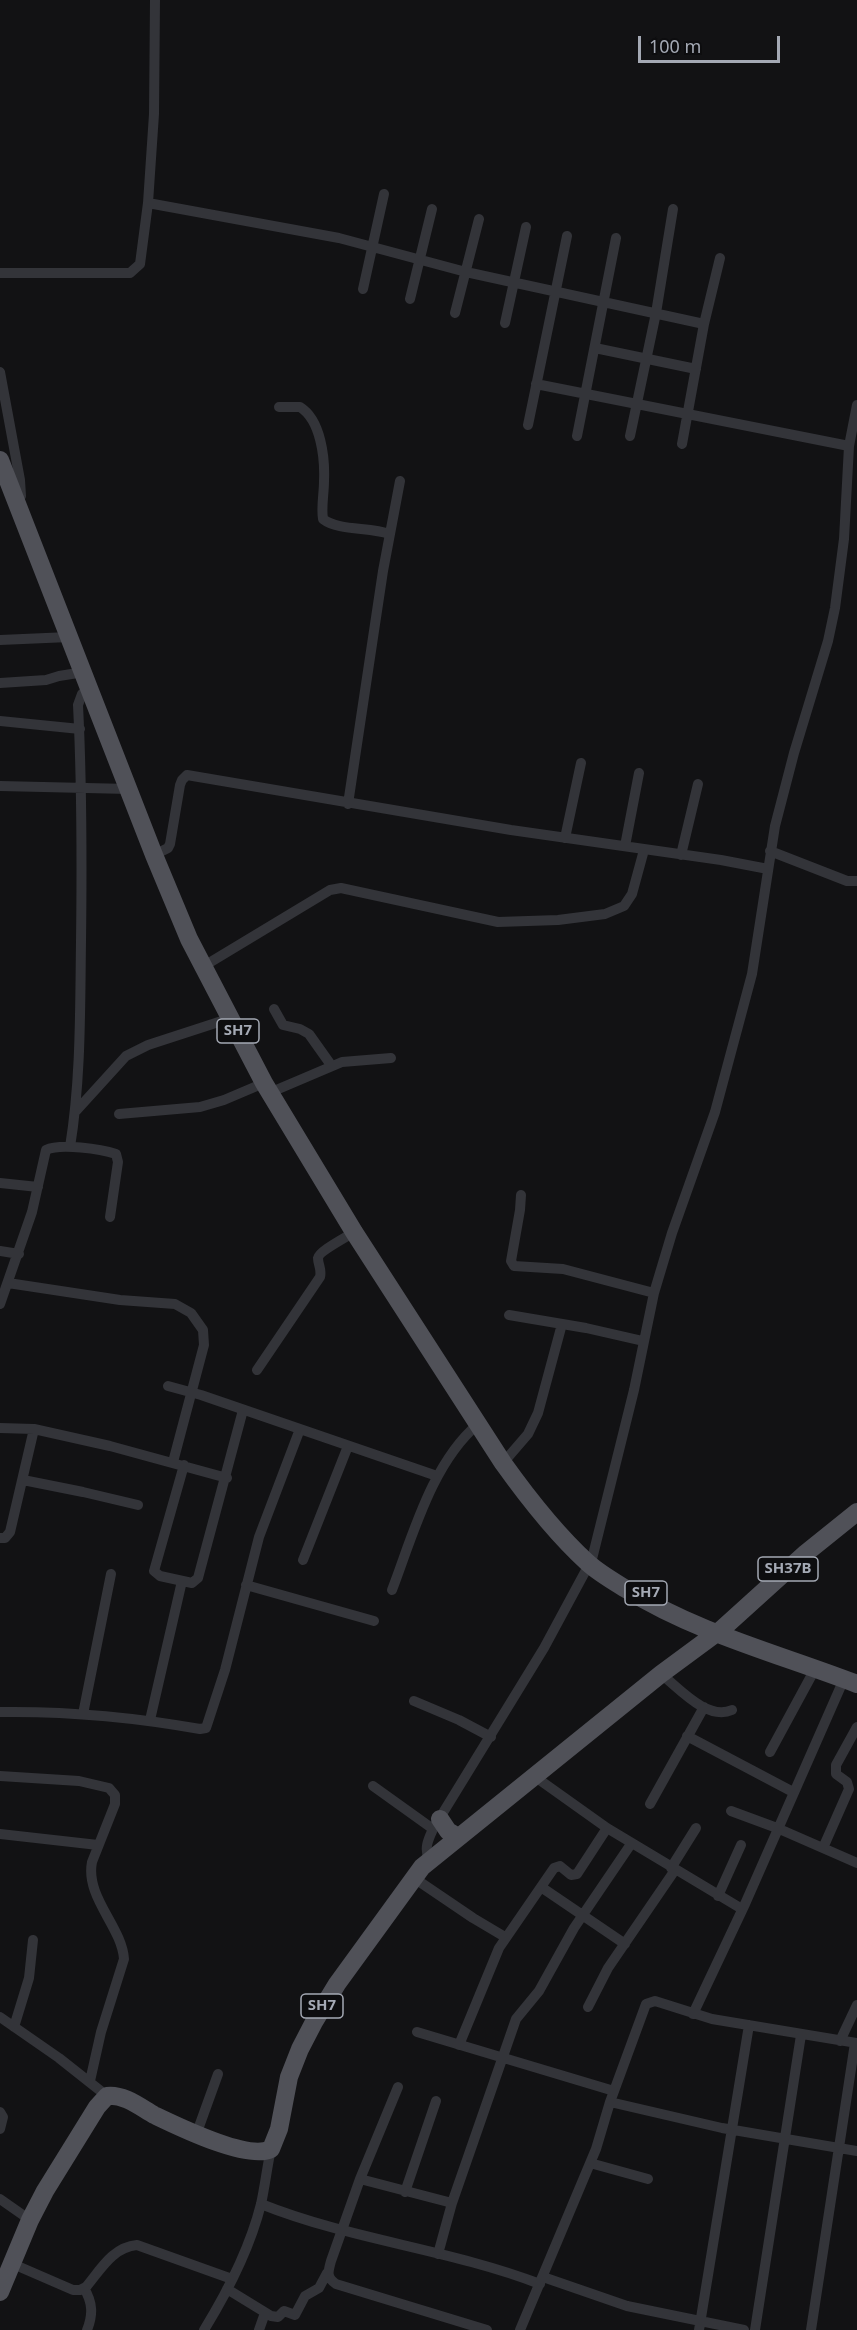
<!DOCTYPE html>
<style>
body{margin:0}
#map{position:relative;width:857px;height:2330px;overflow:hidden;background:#121214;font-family:"Noto Sans",sans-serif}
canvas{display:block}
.scale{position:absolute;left:638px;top:36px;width:142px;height:27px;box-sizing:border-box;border:3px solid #a4a9b4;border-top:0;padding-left:8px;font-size:18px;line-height:21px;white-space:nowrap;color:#a4a9b4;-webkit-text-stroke:4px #0d0d0f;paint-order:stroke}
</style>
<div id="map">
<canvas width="857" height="2330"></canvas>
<div class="scale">100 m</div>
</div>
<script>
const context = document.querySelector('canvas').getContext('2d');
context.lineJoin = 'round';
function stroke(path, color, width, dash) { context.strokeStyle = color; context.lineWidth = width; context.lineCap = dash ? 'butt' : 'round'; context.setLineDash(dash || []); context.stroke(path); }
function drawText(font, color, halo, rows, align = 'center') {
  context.font = font + ' "Noto Sans",sans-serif'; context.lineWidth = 4.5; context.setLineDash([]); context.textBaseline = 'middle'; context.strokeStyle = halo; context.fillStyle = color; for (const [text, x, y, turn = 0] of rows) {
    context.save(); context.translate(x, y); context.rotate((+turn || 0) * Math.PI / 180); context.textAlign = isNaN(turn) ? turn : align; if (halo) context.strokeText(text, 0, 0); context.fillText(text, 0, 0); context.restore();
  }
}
stroke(new Path2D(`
 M148 203 339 238 466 272 704 324
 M0 273H130L140 264 148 203 154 114 155 0
 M363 289 384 194
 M410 299 432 209
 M455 313 479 219
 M505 323 526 227
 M595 348 696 369
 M0 372 20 480 21 496 18 501
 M536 384 849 446
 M279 407H300C321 420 325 458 324 481 324 494 321 507 323 519 338 531 370 527 389 534
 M528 425 567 236
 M577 436 616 238
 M630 436 656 313 673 209
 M682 444 704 324 720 258
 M0 640 69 637
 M0 683 46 680 59 676 84 672
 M0 721 80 729
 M0 786 129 789
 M348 804 383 571 400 481
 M565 838 581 763
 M625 846 639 773
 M770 851 847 881H857
 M154 855 168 848 170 844 180 785 182 780 187 775 511 830 721 860 768 869
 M681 855 698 784
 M204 966 330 890 341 888 498 922 558 920 605 914 624 906 632 894 644 850
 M274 1009 283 1025 300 1029 309 1034 331 1065
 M269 1093 342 1062 391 1058
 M76 1111 126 1056 148 1045 231 1018
 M119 1114 200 1107 224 1100 264 1083
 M70 1147C81 1079 80 1011 81 942 82 863 82 784 78 705L82 694 90 687
 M0 1183 38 1187
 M521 1195 520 1210 511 1261 514 1266 563 1269 654 1293
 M0 1251 19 1254
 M8 1283 120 1300 175 1304 191 1313 203 1330 204 1345 173 1462
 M0 1304 32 1212 46 1150C60 1143 101 1149 116 1154L118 1162 110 1217
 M509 1315 586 1328 643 1341
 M257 1370 320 1277C322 1269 318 1265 318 1258 319 1251 347 1237 354 1232
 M168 1386 201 1395 437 1476
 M0 1428 34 1429 110 1446 227 1478
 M503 1463 528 1434 538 1413 562 1324
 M184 1465 154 1571 160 1576 192 1583 198 1578 243 1410
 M23 1480 83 1492 138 1505
 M0 1538H5L10 1532 34 1429
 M303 1560 348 1446
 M246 1585 374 1621
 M392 1590C413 1535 432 1463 478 1424
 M661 1674C679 1688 707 1721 732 1710
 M414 1701 459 1720 491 1737
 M0 1712C68 1711 133 1717 200 1729L206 1728 225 1670 259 1537 300 1429
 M83 1714 111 1574
 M150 1720 182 1581
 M687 1736 793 1792
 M770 1752 815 1669
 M0 1776 79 1781 109 1788 115 1795V1804L92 1862C85 1897 122 1927 124 1959L101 2032 90 2081
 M534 1776 607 1828 742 1909
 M373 1786 433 1829
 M650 1804 704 1707
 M731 1811 777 1828 857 1863
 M0 1834 98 1845
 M823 1848 849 1789 847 1782 836 1774V1765L857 1727
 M429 1860C424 1848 428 1840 433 1829L544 1648 592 1559 634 1390 654 1293 672 1233 715 1112 752 974 775 826 794 753 828 641 835 608 844 539 849 446 857 405
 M671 1868 696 1828
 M414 1878 473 1918 505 1937
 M541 1887 625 1944
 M718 1896 741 1845
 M588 2007 608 1968 675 1870
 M693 2014 745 1904 844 1679
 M0 2017 59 2058 107 2096
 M14 2027 29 1978 33 1940
 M417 2032 614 2091
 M840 2041 857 2005
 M459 2045 499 1948 554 1868 560 1866 571 1875 577 1874 607 1828
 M398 2087 360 2179 331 2261C328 2272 326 2277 336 2284L487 2330
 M610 2102 722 2128 857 2151
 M0 2112 3 2117 0 2129
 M196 2135 218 2074
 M590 2163 648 2179
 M360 2179 452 2203
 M405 2192 436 2101
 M0 2199 30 2220
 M261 2204C351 2240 449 2249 540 2284
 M438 2254 452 2203 516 2019 539 1991 574 1928 631 1844
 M13 2264 73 2290H80L86 2287C101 2269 113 2247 137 2245L232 2279
 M543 2277 627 2306 744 2330
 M84 2288C93 2303 93 2315 87 2330
 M227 2289 271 2316 278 2317 284 2311 295 2315 305 2296 319 2288 327 2273
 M204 2330C228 2291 250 2248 261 2204 265 2186 267 2167 271 2149
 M259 2330 265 2313
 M520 2330 596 2149 610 2102 646 2004 655 2001 712 2019 857 2043
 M699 2330 749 2025
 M755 2330 801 2035
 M811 2330 855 2043`), '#333439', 10);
stroke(new Path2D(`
 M0 460 154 855 189 939 264 1083 354 1232 503 1463C528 1498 556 1534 588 1563 599 1573 613 1581 626 1589 697 1633 779 1654 857 1684
 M440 1819 448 1831 458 1837
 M0 2292 30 2220 45 2191 97 2107 107 2096C124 2094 140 2107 154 2115 177 2126 248 2161 271 2149L279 2129 289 2077 300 2049 314 2022 337 1984 422 1867 661 1674 722 1629 806 1553 857 1512`), '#505158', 18);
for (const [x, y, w] of [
 [238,1031,42],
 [788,1569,60],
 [646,1593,42],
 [322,2006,42]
]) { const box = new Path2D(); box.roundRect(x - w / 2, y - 12, w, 24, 4.5); context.fillStyle = '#0d0d0f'; context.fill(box); stroke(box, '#a4a9b4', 1.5); }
drawText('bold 15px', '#a4a9b4', null, [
 ["SH7",238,1031],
 ["SH37B",788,1569],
 ["SH7",646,1593],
 ["SH7",322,2006]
]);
</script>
